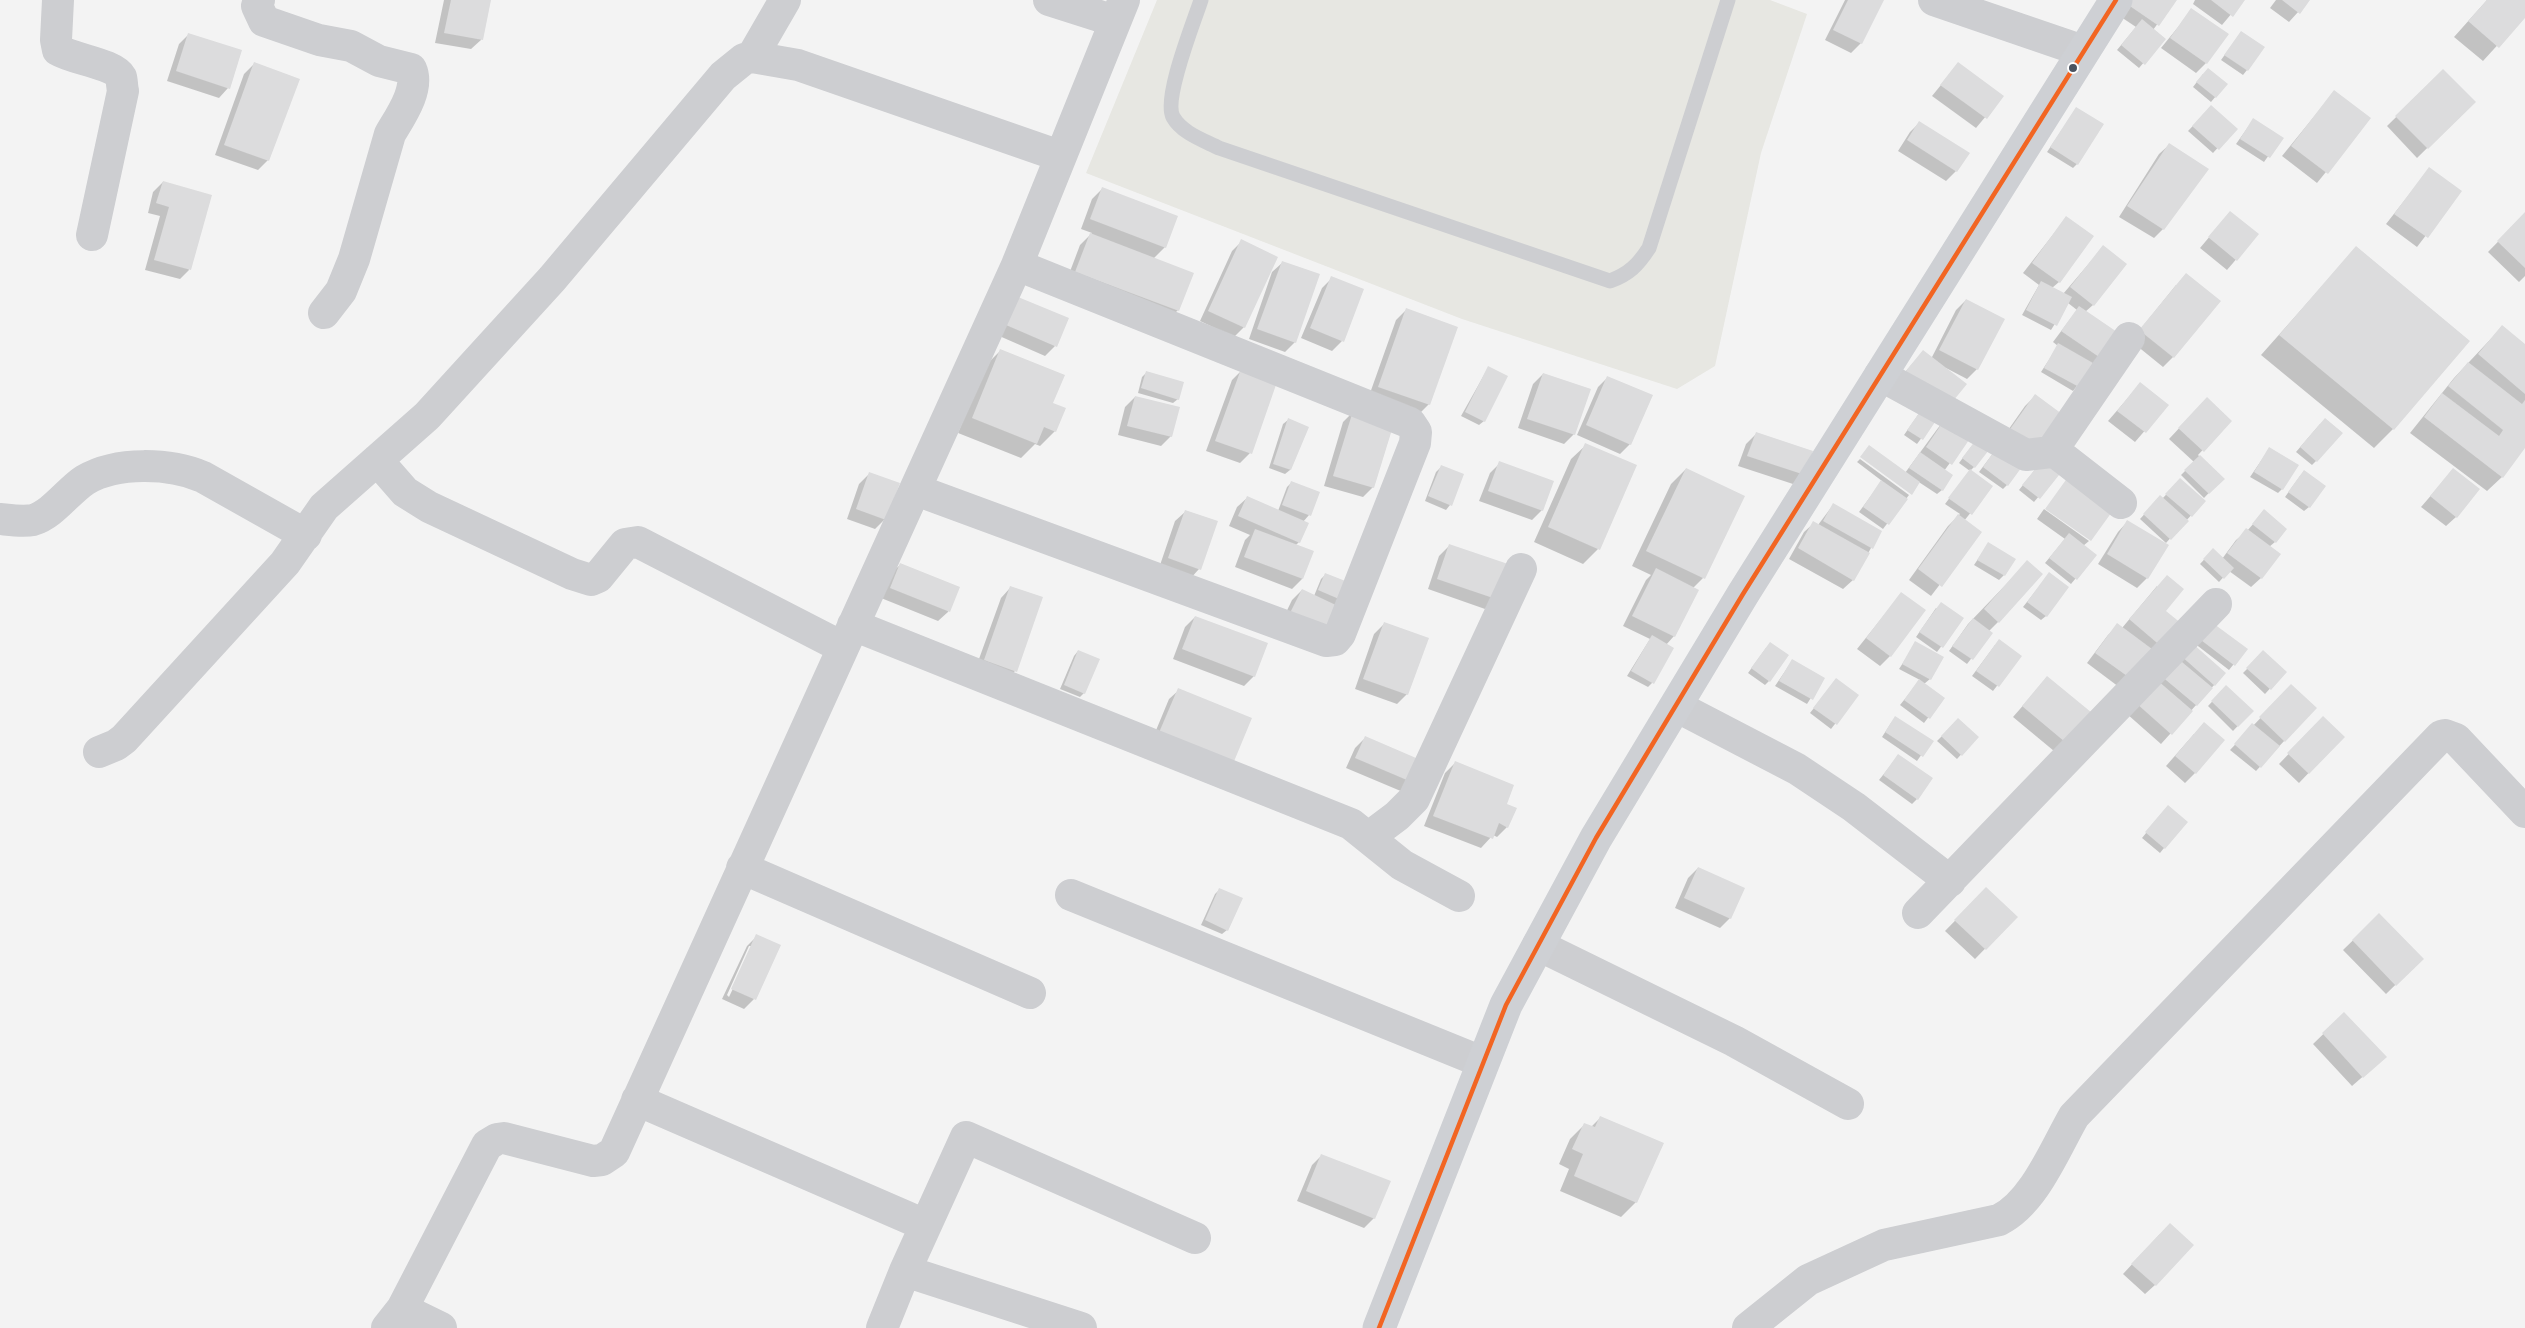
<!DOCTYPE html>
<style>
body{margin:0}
canvas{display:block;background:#f3f3f3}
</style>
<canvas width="2525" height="1328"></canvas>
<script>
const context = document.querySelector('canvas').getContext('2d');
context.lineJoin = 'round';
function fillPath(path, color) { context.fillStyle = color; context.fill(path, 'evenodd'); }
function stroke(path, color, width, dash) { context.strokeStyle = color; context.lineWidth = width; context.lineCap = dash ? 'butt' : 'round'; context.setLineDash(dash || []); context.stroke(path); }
fillPath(new Path2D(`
 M1157 0H1770L1807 14 1761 153 1715 366 1677 389 1462 319 1086 173Z`), '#e7e7e2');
fillPath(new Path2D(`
 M444 0H489L481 40 471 49 435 43Z
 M1845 0H1883L1861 43 1851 53 1825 40Z
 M2124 0H2175L2153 30 2164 39 2139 68 2117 50 2136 27 2115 13Z
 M2195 0H2243L2222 25 2193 4Z
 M2276 0H2309L2289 22 2270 8Z
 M2487 0H2525V15L2483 61 2454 37Z
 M2192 10 2206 63 2196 73 2161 48Z
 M189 34 228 88 219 98 167 81 179 44Z
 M2237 38 2247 70 2243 75 2221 60Z
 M254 64 268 160 258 170 215 155 244 74Z
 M1958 64 2002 97 1976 128 1932 96Z
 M2443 71 2474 102 2417 158 2387 126Z
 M2203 74 2226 84 2211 102 2193 87Z
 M2334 92 2369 119 2317 183 2282 156Z
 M2211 107 2235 129 2213 153 2188 131Z
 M2076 109 2077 164 2073 168 2047 152Z
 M2253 120 2281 138 2264 162 2236 144Z
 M1919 123 1956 171 1946 181 1898 151 1910 132Z
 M2169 145 2163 229 2154 238 2119 217 2159 154Z
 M2429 169 2460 191 2417 247 2386 224Z
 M163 182 189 270 180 279 145 270 160 216 148 213 153 192Z
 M1102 189 1165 247 1153 259 1178 310 1168 320 1066 282 1080 245 1092 233 1081 229 1092 199Z
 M2525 214V276L2519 282 2488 252Z
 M2066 218 2059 282 2052 288 2063 294 2103 247 2093 305 2085 312 2118 334 2073 391 2041 372 2058 346 2053 342 2077 310 2068 303 2051 330 2022 315 2039 285 2023 273Z
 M2221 223 2257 235 2227 270 2200 248Z
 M1242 241 1244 327 1234 337 1200 321 1232 251Z
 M2356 248 2393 429 2374 448 2261 355Z
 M1282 263 1295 342 1285 352 1249 339 1272 272Z
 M1332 278 1342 341 1332 351 1301 338 1322 288Z
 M2176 285 2173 357 2163 367 2131 341Z
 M1019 298 1055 346 1045 356 997 335Z
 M1966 300 1977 369 1967 379 1946 368 1937 417 1917 444 1904 435 1920 412 1896 382 1923 352 1931 359 1956 310Z
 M1406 310 1429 404 1419 414 1369 396 1396 320Z
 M2502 327 2525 346V446L2502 477 2487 491 2410 433 2454 378Z
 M1000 351 1052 404 1055 431 1040 446 1035 444 1021 458 958 433 985 366Z
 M1488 368 1484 421 1479 425 1461 416Z
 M1242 370 1250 453 1240 463 1206 451 1232 380Z
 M1147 372 1178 399 1173 403 1138 393 1142 377Z
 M1543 374 1574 434 1564 444 1518 428 1533 384Z
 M1608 377 1630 444 1620 454 1577 435 1598 387Z
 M2140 384 2167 405 2135 442 2108 421Z
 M2035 396 2060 414 1999 443 2025 406Z
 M1135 397 1171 436 1161 446 1118 435 1125 407Z
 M2197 409 2230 421 2198 455 2222 479 2204 498 2181 475 2194 462 2169 439Z
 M1353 412 1373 487 1363 497 1324 486 1343 422Z
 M1947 418 1971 434 1944 471 1942 490 1937 494 1905 473 1938 428Z
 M1288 420 1290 470 1285 474 1269 468 1283 424Z
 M2320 424 2316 461 2312 465 2296 452Z
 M1756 434 1803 474 1793 484 1738 466 1746 444Z
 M1974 443V467L1970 471 1991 487 1964 521 1980 532 1931 596 1909 580 1948 526 1960 514 1945 504 1970 471 1959 463Z
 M1586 445 1635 466 1598 549 1583 564 1534 542 1571 459Z
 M2269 449 2282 489 2278 493 2250 477Z
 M1994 452 2007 485 2003 489 1979 472Z
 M1860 459 1909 495 1883 529 1859 512 1882 481 1857 462Z
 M2041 462 2061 470 2034 502 2019 490Z
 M1500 463 1542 510 1532 520 1479 501 1490 473Z
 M1441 467 1450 505 1446 510 1425 501 1436 472Z
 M1686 469 1703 578 1693 588 1674 636 1666 645 1652 683 1648 687 1627 676 1650 639 1623 626 1646 580 1651 575 1632 566 1671 484Z
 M2453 470 2456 517 2446 526 2421 507Z
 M869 474 885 519 875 529 847 519 859 484Z
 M2300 476 2309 507 2304 511 2285 497Z
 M2180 480 2204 501 2166 543 2140 519 2160 497 2162 499Z
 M1292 482 1318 493 1309 515 1303 522 1299 542 1295 546 1312 552 1302 579 1292 589 1235 567 1245 540 1250 535 1229 526 1237 507 1247 498 1278 511 1287 487Z
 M1833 505 1880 532 1853 580 1843 589 1789 559 1804 532 1814 523 1818 525Z
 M2044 509 2089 541 2083 546 2095 555 2071 584 2045 563 2065 539 2037 519Z
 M1185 512 1199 569 1190 579 1159 568 1175 521Z
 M2260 516 2275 542 2269 547 2261 578 2251 587 2229 571 2219 582 2200 564 2213 550 2222 559 2236 540 2247 531Z
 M2127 522 2147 578 2137 588 2098 564 2118 532Z
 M1988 544 2004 575 1999 580 1974 565Z
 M1449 546 1494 599 1485 609 1428 589 1439 556Z
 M900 565 958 588 948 612 938 621 881 598 890 574Z
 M2018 572 1998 622 1989 631 1991 633 1967 664 1949 651 1968 624Z
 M1325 575 1351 585 1340 608 1280 625 1292 600 1302 590 1314 596 1321 579Z
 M2045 579 2046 616 2041 620 2023 607Z
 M2157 586 2164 611 2180 625 2123 690 2087 663 2108 635 2118 625 2122 628Z
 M1010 588 1015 671 1005 681 975 670 1001 598Z
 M1901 594 1890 656 1880 666 1857 649Z
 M1936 608 1962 619 1937 652 1916 637Z
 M1195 617 1254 676 1244 686 1173 659 1185 627Z
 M1384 624 1407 694 1397 704 1355 689 1374 634Z
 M2206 627 2246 649 2229 670 2194 643Z
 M1916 643 1930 679 1924 684 1943 698 1924 723 1900 705 1920 680 1899 669Z
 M1995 645 2020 656 1993 691 1972 676Z
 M2192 645 2224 674 2161 744 2127 714Z
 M1766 648 1769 681 1765 685 1748 673Z
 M1078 651 1084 693 1080 697 1060 689 1074 656Z
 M2263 653 2285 672 2265 694 2243 673Z
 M1792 661 1823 679 1807 704 1775 686Z
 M2047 678 2095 717 2060 756 2013 717Z
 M1832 685 1857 696 1831 729 1810 713Z
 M2291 686 2315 708 2256 771 2230 750Z
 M2226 687 2252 711 2233 731 2208 706Z
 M1179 690 1250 719 1147 752 1169 699Z
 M2323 718 2343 737 2299 783 2279 764Z
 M1958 720 1977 737 1957 759 1937 741Z
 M1891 723 1931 741 1917 761 1882 737Z
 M2194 734 2195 773 2185 783 2166 766Z
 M1365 738 1421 762 1403 792 1346 768 1355 748Z
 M1898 756 1917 799 1912 804 1879 780Z
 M1455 763 1505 804 1507 827 1497 837 1493 835 1481 848 1424 826 1445 773Z
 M2164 811V848L2160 853 2142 838Z
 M1698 868 1730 918 1720 928 1675 908 1688 878Z
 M1220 889 1227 930 1222 934 1201 925 1215 894Z
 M1986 889 2016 917 1975 959 1945 931Z
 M2379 915 2422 959 2386 994 2343 950Z
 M757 936 754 999 744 1009 722 999 747 946ZM749 946H753L729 997 727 995Z
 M2344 1014 2375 1066 2352 1086 2313 1044Z
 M1600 1118 1636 1202 1621 1217 1560 1191 1569 1169 1559 1164 1570 1139 1585 1124 1591 1127Z
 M1322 1155 1374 1218 1364 1228 1297 1201 1312 1165Z
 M2160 1234 2155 1285 2145 1294 2123 1274Z`), '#0003');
fillPath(new Path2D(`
 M451 0H491L483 40 444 33Z
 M1848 0H1884L1862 44 1833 30Z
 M2126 0H2177L2159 26 2124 2Z
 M2211 0H2245L2233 17Z
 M2282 0H2310L2300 14Z
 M2487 0H2525V18L2499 48 2468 21Z
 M2191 8 2229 34 2207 64 2170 38Z
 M2142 19 2166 39 2145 65 2121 45Z
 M2241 31 2265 47 2248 71 2224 55Z
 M188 33 242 50 230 89 176 71Z
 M254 62 300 79 269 161 224 145Z
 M1958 62 2004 96 1987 119 1940 85Z
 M2208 68 2228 84 2216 98 2196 82Z
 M2443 69 2476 102 2428 149 2395 116Z
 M2334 90 2371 118 2328 174 2291 146Z
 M2211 105 2238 129 2219 150 2192 126Z
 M2076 107 2104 124 2078 165 2050 147Z
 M2253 118 2284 138 2270 158 2240 139Z
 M1919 121 1970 153 1957 172 1907 140Z
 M2169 143 2209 169 2164 230 2127 206Z
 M2429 167 2462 191 2428 238 2394 214Z
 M163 181 212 195 191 270 154 260 169 207 156 203Z
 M1102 187 1178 216 1166 248 1090 219Z
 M2230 211 2259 234 2237 261 2208 237Z
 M2525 212V268L2497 241Z
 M2066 216 2094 236 2060 283 2032 263Z
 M1090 233 1194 273 1179 311 1075 272Z
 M1241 239 1278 257 1245 328 1208 311Z
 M2103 245 2127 264 2094 306 2070 287Z
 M2356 246 2470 341 2394 430 2279 335Z
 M1282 261 1320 274 1296 343 1257 329Z
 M2186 273 2221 301 2174 358 2139 330Z
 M1331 276 1364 289 1344 342 1310 328Z
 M2041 281 2072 297 2057 326 2026 310Z
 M1018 297 1069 318 1057 347 1006 325Z
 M1966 299 2005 319 1978 370 1939 350Z
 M2079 306 2120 334 2102 359 2061 331Z
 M1406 308 1458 327 1430 405 1378 387Z
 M2502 325 2525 344V394L2478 354Z
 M2058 343 2093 363 2079 387 2044 368Z
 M1000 349 1065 375 1053 403 1066 408 1056 432 1044 427 1037 444 972 418Z
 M1923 350 1967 384 1949 406 1905 372Z
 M2468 362 2522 404 2525 400V448L2503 478 2424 417 2442 393 2499 436 2503 430 2448 386Z
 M1488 366 1508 376 1485 422 1465 412Z
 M1241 369 1277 382 1252 454 1215 441Z
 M1146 371 1184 382 1179 400 1141 388Z
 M1543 373 1591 389 1575 435 1527 419Z
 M1607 376 1653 395 1631 445 1586 425Z
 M2140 382 2169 405 2146 433 2117 411Z
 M2035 394 2062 414 2035 452 2008 432Z
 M1135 396 1180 407 1172 437 1127 426Z
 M2207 397 2232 421 2204 452 2178 428Z
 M1924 406 1939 416 1923 440 1907 430Z
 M1353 411 1394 423 1374 488 1333 476Z
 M1947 416 1973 434 1952 465 1926 447Z
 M1288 418 1309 427 1291 470 1273 464Z
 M2325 418 2343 433 2317 462 2300 447Z
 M1756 432 1813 451 1805 475 1747 456Z
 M1979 436 1992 446 1975 468 1962 458Z
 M1585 443 1637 465 1600 550 1548 527Z
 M1869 445 1920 482 1912 495 1860 457Z
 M1998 446 2024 464 2008 486 1983 467Z
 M2269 447 2299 465 2283 490 2254 472Z
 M1920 452 1953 475 1943 491 1909 468Z
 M2200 455 2225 479 2209 494 2184 470Z
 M2046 456 2063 470 2040 499 2022 485Z
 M1499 461 1554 481 1543 511 1488 491Z
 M1441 465 1464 474 1452 506 1428 496Z
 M1686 468 1745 496 1705 579 1646 551Z
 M2453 468 2480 489 2457 518 2430 496Z
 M1970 469 1993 486 1972 515 1948 498Z
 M2304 470 2326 486 2310 508 2288 492Z
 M869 472 900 483 886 520 856 509Z
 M2068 477 2114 509 2091 541 2045 509Z
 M2180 478 2206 501 2192 517 2165 494Z
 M1881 480 1908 499 1889 525 1863 507Z
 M1291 481 1320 492 1311 516 1282 505Z
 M2160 495 2189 521 2171 540 2143 514Z
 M1247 496 1309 523 1300 543 1238 516Z
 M1833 503 1882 531 1873 549 1823 521Z
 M2264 509 2287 529 2276 543 2252 524Z
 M1185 510 1218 521 1201 570 1168 558Z
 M1958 514 1982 532 1942 587 1918 569Z
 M2127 520 2169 545 2148 579 2107 554Z
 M1813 521 1870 553 1854 581 1798 548Z
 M2246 528 2281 554 2262 579 2227 553Z
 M1255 529 1314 551 1303 579 1244 557Z
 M2069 533 2097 555 2077 580 2049 558Z
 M1988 542 2016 559 2005 576 1977 560Z
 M1449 544 1508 564 1496 599 1437 579Z
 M2213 548 2234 568 2224 579 2203 559Z
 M2027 560 2043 574 1999 623 1984 609Z
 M900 563 960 587 950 612 890 588Z
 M1656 568 1699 590 1675 637 1632 616Z
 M2049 572 2069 587 2047 617 2027 602Z
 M1325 573 1353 584 1346 602 1318 590Z
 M2167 575 2184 589 2166 611 2182 624 2163 648 2129 619Z
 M1010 586 1043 597 1017 672 984 660Z
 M1302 589 1342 608 1329 634 1289 615Z
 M1901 592 1926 610 1891 657 1866 638Z
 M1941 602 1964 618 1943 648 1919 632Z
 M1195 616 1268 643 1255 677 1182 649Z
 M1973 618 1993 633 1973 660 1952 646Z
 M2210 621 2248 649 2235 666 2197 637Z
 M1384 622 1429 638 1408 695 1363 679Z
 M2117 623 2156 652 2134 681 2095 653Z
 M1652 635 1674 648 1654 684 1631 671Z
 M1999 639 2022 656 1999 687 1976 671Z
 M1915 641 1944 657 1931 680 1902 664Z
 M1770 642 1789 655 1770 682 1751 668Z
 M2192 643 2226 673 2215 686 2180 655Z
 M1078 650 1100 659 1085 694 1064 685Z
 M2263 650 2287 672 2271 690 2246 668Z
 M2176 657 2213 688 2197 706 2160 675Z
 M1792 659 1825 678 1813 700 1779 681Z
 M2047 676 2097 717 2071 747 2022 706Z
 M1836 678 1859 695 1837 725 1813 708Z
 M1919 679 1945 698 1930 719 1904 700Z
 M2157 680 2193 711 2172 735 2136 703Z
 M2291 684 2317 708 2285 742 2259 717Z
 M2226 685 2254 711 2238 727 2211 701Z
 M1178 688 1252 718 1230 771 1155 742Z
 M1895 716 1934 741 1923 757 1885 732Z
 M2323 716 2345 737 2309 774 2287 753Z
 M1958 718 1979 737 1962 756 1941 736Z
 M2204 722 2225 740 2196 774 2175 756Z
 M2252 723 2280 746 2261 768 2234 744Z
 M1365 736 1423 761 1414 783 1355 758Z
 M1898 754 1933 778 1918 800 1883 775Z
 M1455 761 1514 785 1507 804 1517 808 1508 828 1499 823 1493 839 1433 816Z
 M2168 805 2188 822 2165 849 2145 832Z
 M1698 867 1745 888 1731 919 1684 898Z
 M1986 887 2018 917 1986 950 1954 920Z
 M1219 888 1243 898 1228 931 1205 920Z
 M2379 913 2424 959 2396 986 2352 940Z
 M756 934 781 945 756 1000 731 989Z
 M2344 1012 2387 1057 2363 1078 2322 1033Z
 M1600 1116 1664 1143 1637 1203 1574 1176 1583 1154 1572 1149 1584 1123 1595 1127Z
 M1321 1154 1391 1181 1375 1219 1306 1191Z
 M2170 1223 2194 1245 2156 1286 2131 1264Z`), '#dcdcdd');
stroke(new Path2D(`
 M1201 0C1194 22 1163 98 1173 117 1182 133 1203 140 1219 148L1610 281C1629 274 1638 265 1649 248L1728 0`), '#cdced1', 15);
stroke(new Path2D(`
 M58 0 56 40 58 50C73 59 114 64 121 77 122 80 122 87 123 91L92 235
 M259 0 257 6 264 21 319 40 351 46 379 61 411 69C420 89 400 117 390 134L354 259 341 291 324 313
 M1049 0 1115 21
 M1934 0 2083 51
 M752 57 785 0
 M1880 375 2026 455 2051 452 2058 454 2121 503
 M2051 452 2129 338
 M377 460 405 492 429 507 572 574 591 580 598 577 625 544 638 542 842 647
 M916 490 1326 641 1335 640 1340 634 1415 443 1416 432 1410 423 1017 265
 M0 519C10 520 23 522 33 520 53 514 68 491 85 480 117 461 170 463 203 477L306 535
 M853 625 1351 824 1402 865 1459 896
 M1676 706 1797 769 1854 807 1950 881
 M99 752 116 745 124 739 285 563 324 507 427 416 552 279 723 76 744 59 752 57 798 65 1060 156
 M1369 837 1397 816 1414 799 1521 569
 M742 868 1030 993
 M1071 895 1482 1062
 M1918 913 2216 604
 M1538 945 1734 1041 1848 1104
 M637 1100 925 1225
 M905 1271 1081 1328
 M402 1309 441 1328
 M387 1328 402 1309 487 1145 497 1139 504 1138 593 1161 602 1160 614 1152 1017 265 1124 0
 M882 1328 905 1271 966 1137 1195 1238
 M1748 1328 1808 1280 1884 1245 1999 1220C2034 1203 2055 1149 2074 1116L2441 736 2445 735 2456 739 2525 812`), '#cdced1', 32);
stroke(new Path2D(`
 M1379 1328 1506 1005 1596 838 1743 594 2116 0`), '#ced0d4', 33);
stroke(new Path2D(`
 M1379 1328 1506 1005 1596 838 1743 594 2116 0`), '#f26522', 4.5);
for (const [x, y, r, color] of [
 [2073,68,5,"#4a5360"]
]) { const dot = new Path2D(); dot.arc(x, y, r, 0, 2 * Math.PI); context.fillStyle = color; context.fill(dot); stroke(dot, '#fff', 2); }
</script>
